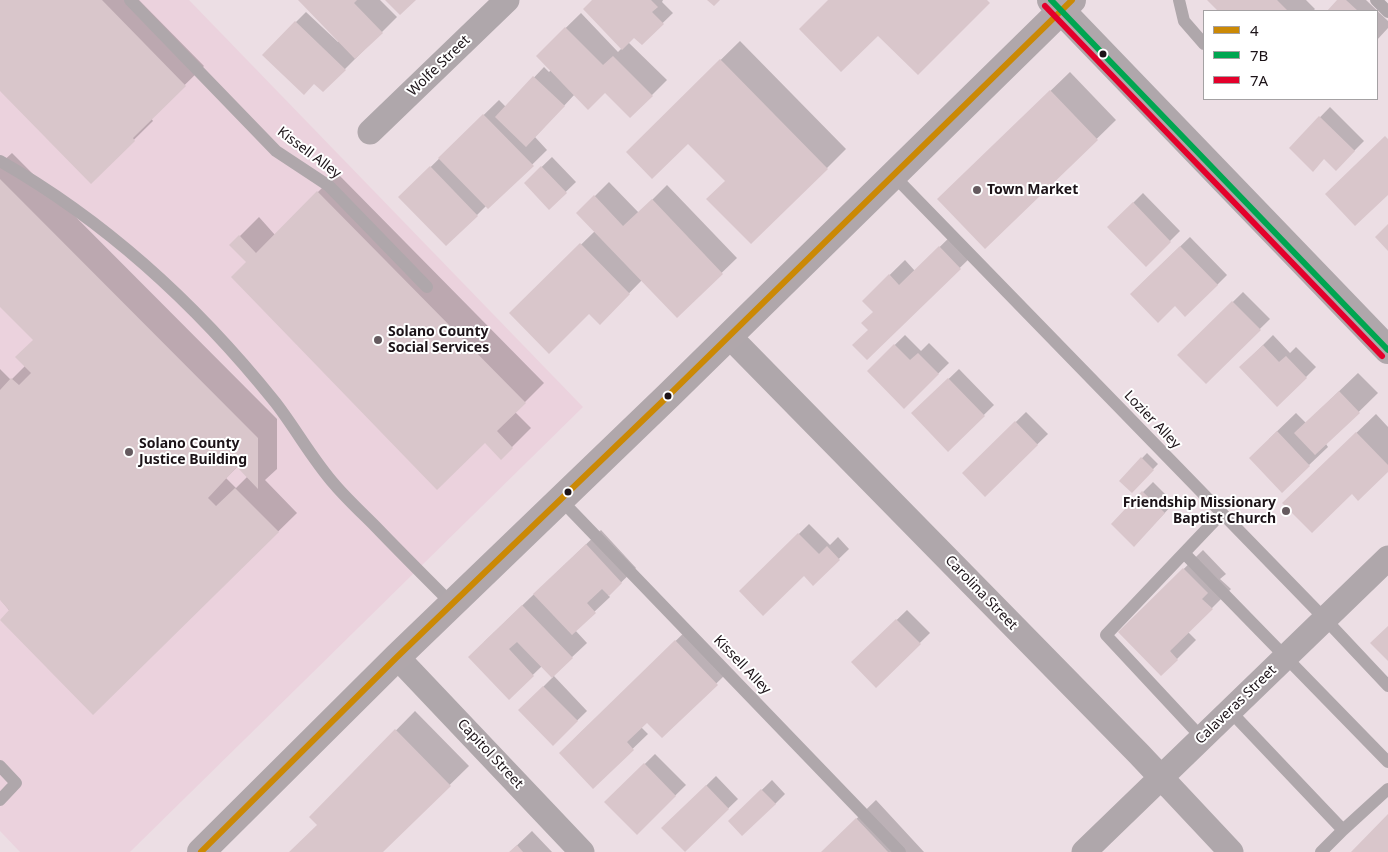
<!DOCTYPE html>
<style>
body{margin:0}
#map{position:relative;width:1388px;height:852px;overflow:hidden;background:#ecdee4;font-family:"Noto Sans",sans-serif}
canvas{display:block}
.legend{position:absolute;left:1203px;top:10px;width:175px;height:90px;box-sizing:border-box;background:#fff;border:1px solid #a4a1a3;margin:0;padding:6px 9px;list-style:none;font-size:15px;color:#1c1318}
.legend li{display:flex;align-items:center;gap:10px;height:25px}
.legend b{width:25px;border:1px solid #a4a1a3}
</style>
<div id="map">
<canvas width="1388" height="852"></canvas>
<ul class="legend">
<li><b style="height:6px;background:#cb8905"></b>4</li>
<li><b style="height:6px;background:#00a651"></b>7B</li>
<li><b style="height:6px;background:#e4002b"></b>7A</li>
</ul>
</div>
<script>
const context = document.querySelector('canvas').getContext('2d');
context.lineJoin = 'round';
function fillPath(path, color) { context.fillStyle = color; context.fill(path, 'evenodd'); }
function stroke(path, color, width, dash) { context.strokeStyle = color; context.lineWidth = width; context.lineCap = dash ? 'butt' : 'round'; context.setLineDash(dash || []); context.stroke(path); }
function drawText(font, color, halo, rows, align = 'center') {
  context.font = font + ' "Noto Sans",sans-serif'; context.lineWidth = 4; context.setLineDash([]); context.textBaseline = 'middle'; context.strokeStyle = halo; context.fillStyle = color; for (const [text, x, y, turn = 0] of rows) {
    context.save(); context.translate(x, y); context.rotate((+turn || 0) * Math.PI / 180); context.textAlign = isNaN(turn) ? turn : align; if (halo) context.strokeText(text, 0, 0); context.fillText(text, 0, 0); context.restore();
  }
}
fillPath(new Path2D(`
 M0 0H189L583 407 130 852H20L0 831Z`), '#ebd2dd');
fillPath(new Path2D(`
 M0 0H139L204 66 151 118 153 121 91 182 0 89Z
 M300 0H380L397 17 323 91 315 83 264 54 306 12 338 42 339 41Z
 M594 0H663L662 2 673 13 642 43 634 36 628 42 667 80 630 117 605 91 575 94 535 137 547 150 488 208 486 206 477 215 400 197 499 100 506 107 544 67 549 72 551 70 537 56 581 13 618 52 622 48Z
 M1209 0H1306L1315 9 1313 11H1220Z
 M1339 0H1366L1388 21V28L1377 40V11H1328Z
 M740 41 846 149 827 168 726 181 688 142 646 133Z
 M1070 72 1116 120 985 248 958 180Z
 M1330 107 1364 141 1336 169 1325 158 1290 148Z
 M12 153 277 419V469L265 480 297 513 93 713 0 599V369L11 380 25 366 34 340 0 305V164ZM238 466 248 476 236 488 226 478Z
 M552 157 576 182 549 208 525 183Z
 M337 173 544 383 515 412 531 428 501 458 485 442 247 262 240 236 259 217 275 235Z
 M609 182 639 213 667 185 737 258 677 316 642 280 600 323 589 312 511 313 595 231 578 213Z
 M1143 193 1180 231 1146 265 1109 227Z
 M955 232 975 253 867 359 869 329 874 312 863 301 905 260 915 271Z
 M1190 237 1227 275 1217 285 1175 305 1141 284Z
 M1243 292 1270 319 1206 382 1179 355Z
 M905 335 921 351 929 343 949 363 904 407 868 371Z
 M1273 335 1290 353 1296 347 1316 367 1306 377 1251 357Z
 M959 369 994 405 948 450 913 413Z
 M1358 373 1378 393 1326 444 1328 447 1309 465 1269 439 1296 413 1306 423Z
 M1026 412 1048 434 985 495 964 473Z
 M1376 414 1388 427V470L1352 493 1303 484Z
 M1147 453 1158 464 1132 491 1120 481Z
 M1153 482 1174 503 1144 535 1143 492Z
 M809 524 830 545 838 537 849 549 813 584 804 574 741 591Z
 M601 530 636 568 608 595 610 597 575 630 587 643 553 675 587 711 553 744 520 710 553 677 542 666 509 698 484 642Z
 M1203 550 1226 574 1220 579 1231 589 1188 632 1196 640 1161 675 1139 613Z
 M907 610 930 633 876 686 853 662Z
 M690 627 731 669 662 737 647 721 641 727 648 734 593 787 575 738Z
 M415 711 469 766 381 852H290L318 825 311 817Z
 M655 754 686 785 637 833 606 802Z
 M716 776 738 799 685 850 663 828Z
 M772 780 785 794 775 804 730 821Z
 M876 800 924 852H822Z
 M532 831 552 852H510Z`), '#0003');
fillPath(new Path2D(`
 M0 0H102L186 86 133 138 135 141 91 184 0 91Z
 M298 0H357L354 3 383 33 355 59Z
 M385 0H416L400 15Z
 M592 0H651L658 7 652 12 664 24 642 45 634 38 622 50 583 9Z
 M707 0H720L714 6Z
 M828 0H987L990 3 918 75 878 36 841 72 799 29Z
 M1207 0H1277L1288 11H1218Z
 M1337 0H1346L1358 11H1327Z
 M295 21 346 70 323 92 314 84 304 95 262 55Z
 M565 27 603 65 613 56 653 96 630 118 605 93 588 110 536 56Z
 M720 59 828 169 751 244 706 199 725 181 688 144 652 179 626 152Z
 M533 76 565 106 526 147 495 117Z
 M1050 90 1098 140 985 249 937 199Z
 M483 114 534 166 488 209 438 158Z
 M1319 116 1355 151 1336 171 1324 159 1313 172 1289 148Z
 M1385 136 1388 139V195L1355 226 1325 194Z
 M430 166 478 216 446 246 398 197Z
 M541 166 567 193 549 210 524 183Z
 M0 179 258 438V489L237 467 208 498 216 506 235 488 279 532 93 715 0 620 9 610 0 600V390L11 378 19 385 31 373 15 357 33 340 0 307Z
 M317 191 526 403 497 431 513 448 501 460 485 443 437 490 231 277 246 262 229 245 239 235 256 253Z
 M594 195 623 226 652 199 723 274 677 318 576 213Z
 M1133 202 1171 242 1146 267 1107 227Z
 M1388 224V251L1375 237Z
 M580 243 630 294 600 325 589 314 549 354 509 313Z
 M939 246 961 269 867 360 852 345 868 330 861 323 873 312 862 301 889 274 899 285Z
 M1180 246 1218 285 1185 317 1175 306 1158 323 1130 294Z
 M1232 301 1261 330 1206 384 1177 355Z
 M894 344 910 360 918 353 939 374 904 409 867 371Z
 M1263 345 1279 362 1286 356 1307 378 1277 407 1239 367Z
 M948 378 985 416 948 452 911 413Z
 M1339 391 1360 413 1315 455 1294 433Z
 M1015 421 1038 445 985 497 962 473Z
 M1277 431 1310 466 1282 493 1249 458Z
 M1356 432 1388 465V472L1358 501 1352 494 1312 533 1282 503Z
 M1141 457 1154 470 1132 493 1119 481Z
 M1142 491 1165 513 1134 547 1111 524Z
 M798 533 819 554 827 546 840 560 813 586 804 576 763 616 739 591Z
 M586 544 622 583 609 596 602 589 587 603 596 613 572 635 533 594Z
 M1183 568 1208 593 1202 599 1213 609 1170 651 1178 660 1161 676 1118 632Z
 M522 605 573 658 552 678 517 642 509 649 534 676 509 700 468 657Z
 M896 619 921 644 876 688 851 662Z
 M1388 626V661L1370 643Z
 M675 640 718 685 662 738 647 723 627 742 634 750 593 789 559 753Z
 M543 686 578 721 553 746 518 710Z
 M395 729 451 786 383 852H289L317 825 309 817Z
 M644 763 676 796 637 835 604 802Z
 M706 785 729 809 685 852 661 828Z
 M761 789 776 804 742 836 728 821Z
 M1388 814V852H1351Z
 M856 818 888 852H821Z
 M517 845 523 852H509Z`), '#d9c6cb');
stroke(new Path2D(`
 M130 0 276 151 329 186 427 287
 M1179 0 1184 21 1204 44
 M1376 0 1388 12
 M0 161C107 222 198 306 275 402 296 429 312 459 335 485 347 499 361 512 375 526 400 552 426 578 452 604
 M894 176 1325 619 1388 686
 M561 500 900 852
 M1184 553 1388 762
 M1230 711 1343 830 1388 789
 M1202 738 1106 635 1222 513
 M0 766 16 783 0 800
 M1321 852 1343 830`), '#afa7ab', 12);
stroke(new Path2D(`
 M370 132 507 0
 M729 336 1139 754 1231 852
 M397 657 582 852
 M1084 852 1388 558`), '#afa7ab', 25);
stroke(new Path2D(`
 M1051 0 1388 350`), '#afa7ab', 28);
stroke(new Path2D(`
 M201 852 397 657 668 396 1072 0`), '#b0a7ab', 28);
stroke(new Path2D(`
 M201 852 397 657 668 396 1072 0`), '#cb8905', 6);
stroke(new Path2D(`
 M1051 0 1388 350`), '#00a651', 6);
stroke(new Path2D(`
 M1045 6 1382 356`), '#e4002b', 6);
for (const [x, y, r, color] of [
 [1103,54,4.5,"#1c1318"],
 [977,190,5,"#655a5f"],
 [378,340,5,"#655a5f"],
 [668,396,4.5,"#1c1318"],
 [129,452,5,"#655a5f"],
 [568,492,4.5,"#1c1318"],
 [1286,511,5,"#655a5f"]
]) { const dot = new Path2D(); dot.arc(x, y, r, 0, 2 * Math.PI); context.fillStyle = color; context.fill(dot); stroke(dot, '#fff', 2); }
drawText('14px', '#1c1318', '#fff', [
 ["Wolfe Street",439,66,-44],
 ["Kissell Alley",309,153,37],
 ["Lozier Alley",1152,420,46],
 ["Carolina Street",981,593,46],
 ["Kissell Alley",742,665,46],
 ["Calaveras Street",1236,705,-44],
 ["Capitol Street",490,754,47]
]);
drawText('bold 14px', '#1c1318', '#fff', [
 ["Town Market",987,190],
 ["Solano County",388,332],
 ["Social Services",388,348],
 ["Solano County",139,444],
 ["Justice Building",139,460],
 ["Friendship Missionary",1276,503,"right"],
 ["Baptist Church",1276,519,"right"]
], 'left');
</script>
